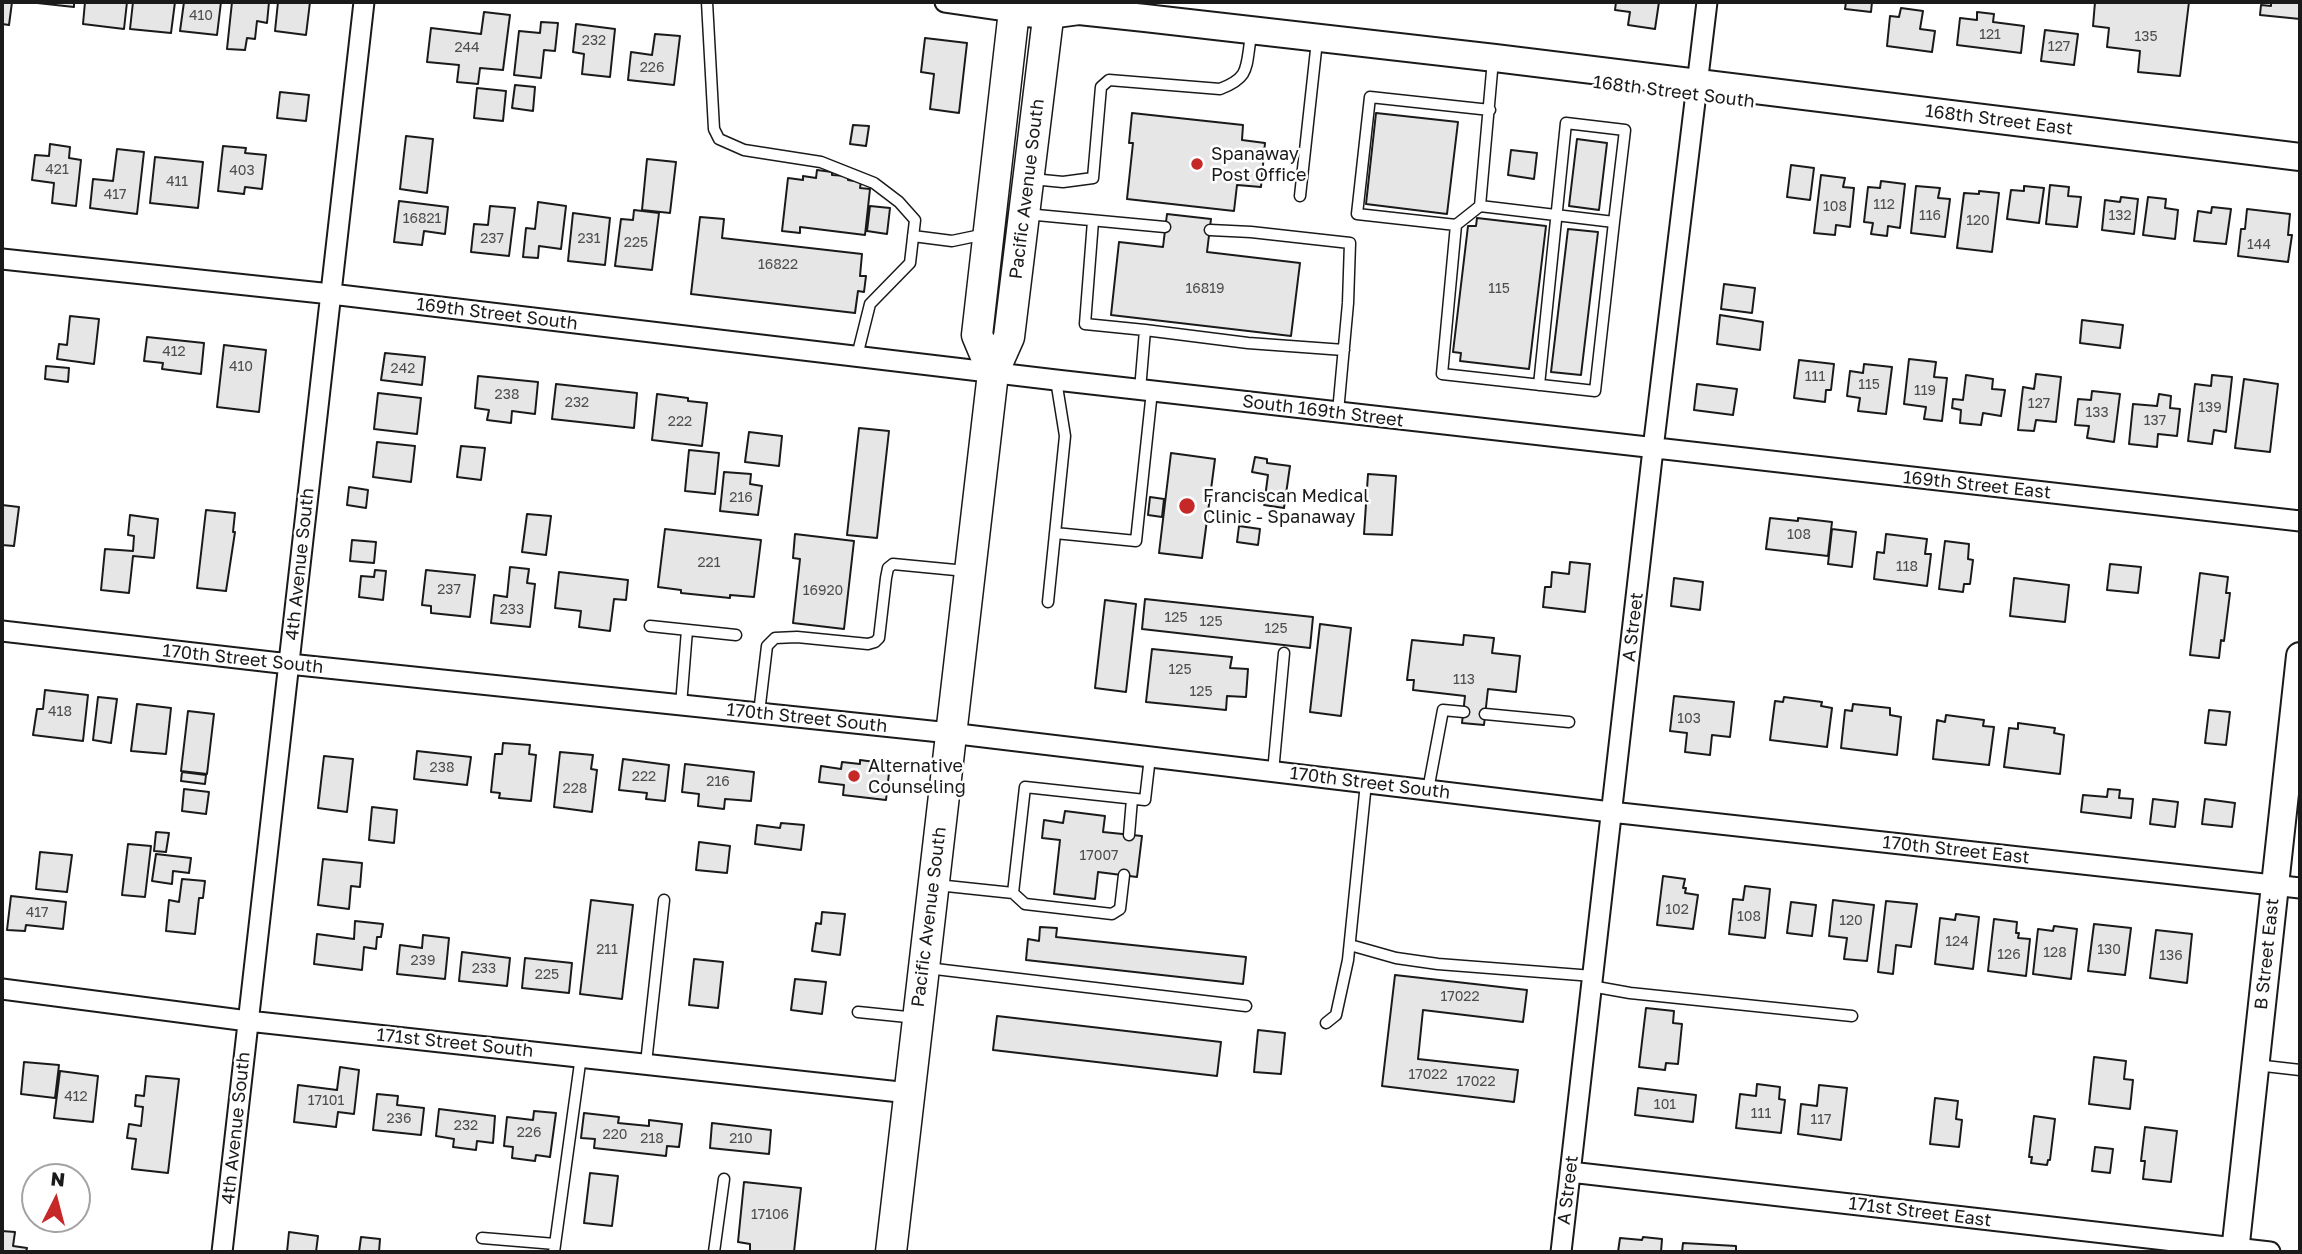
<!DOCTYPE html>
<style>
body{margin:0}
#map{position:relative;width:2302px;height:1254px;overflow:hidden;background:#fff;font-family:"Golos Text",sans-serif}
canvas{display:block}
.frame{position:absolute;inset:0;border:4px solid #1a1a1a;pointer-events:none}
.north{position:absolute;left:21px;top:1163px;width:70px;height:70px;box-sizing:border-box;background:#fff;border:2px solid #a3a3a3;border-radius:50%;rotate:6deg;font-size:19px;font-weight:700;line-height:28px;text-align:center;color:#1a1a1a}
.north::after{content:'';display:block;margin:auto;width:24px;height:32px;background:#c62828;clip-path:polygon(50% 0,100% 100%,50% 72%,0 100%)}
</style>
<div id="map">
<canvas width="2302" height="1254"></canvas>
<div class="frame"></div>
<div class="north">N</div>
</div>
<script>
const context = document.querySelector('canvas').getContext('2d');
context.lineJoin = 'round';
function fillPath(path, color) { context.fillStyle = color; context.fill(path, 'evenodd'); }
function stroke(path, color, width, dash) { context.strokeStyle = color; context.lineWidth = width; context.lineCap = dash ? 'butt' : 'round'; context.setLineDash(dash || []); context.stroke(path); }
function drawText(font, color, halo, rows, align = 'center') {
  context.font = font + ' "Golos Text",sans-serif'; context.lineWidth = 5; context.setLineDash([]); context.textBaseline = 'middle'; context.strokeStyle = halo; context.fillStyle = color; for (const [text, x, y, turn = 0] of rows) {
    context.save(); context.translate(x, y); context.rotate((+turn || 0) * Math.PI / 180); context.textAlign = isNaN(turn) ? turn : align; if (halo) context.strokeText(text, 0, 0); context.fillText(text, 0, 0); context.restore();
  }
}
const building = new Path2D(`
 M2 2H12L9 25 2 24Z
 M28 2H74V7Z
 M85 2H127L124 29 83 24Z
 M133 2H175L171 33 130 29Z
 M184 2H221L217 35 180 31Z
 M232 2H269L267 23 257 21 255 39 247 38 245 50 227 49Z
 M278 2H310L306 35 275 31Z
 M1616 2H1659L1655 29 1628 25 1630 12 1615 10Z
 M1846 2H1872L1871 12 1845 9Z
 M2095 2H2189L2180 76 2138 72 2140 51 2107 47 2109 28 2093 26Z
 M2271 2H2300V19L2260 15 2261 5 2271 6Z
 M1901 8 1923 11 1920 29 1935 31 1932 52 1887 46 1890 16 1899 17Z
 M484 12 510 15 503 70 480 68 478 84 457 82 459 65 427 62 431 28 481 34Z
 M1977 12 1994 14 1993 22 2024 26 2021 53 1957 45 1960 18 1977 20Z
 M541 22 558 23 555 51 544 50 541 78 514 75 519 31 540 33Z
 M576 24 615 29 610 77 582 74 584 54 573 52Z
 M2045 30 2078 34 2074 65 2041 61Z
 M655 34 680 36 674 85 628 80 631 52 652 55Z
 M925 38 967 43 959 113 930 109 934 74 921 72Z
 M515 85 535 87 533 111 512 108Z
 M477 88 506 91 503 121 474 118Z
 M280 92 309 95 306 121 277 118Z
 M1132 113 1243 125 1242 140 1265 143 1261 187 1237 185 1234 211 1127 199 1133 143H1129Z
 M1376 113 1458 122 1447 214 1366 204Z
 M853 125 869 126 866 146 850 144Z
 M406 136 433 139 427 193 400 189Z
 M1577 139 1607 143 1599 210 1569 206Z
 M50 144 70 147 69 158 81 160 76 206 52 203 54 183 32 180 35 155 49 156Z
 M223 146 246 148 245 153 266 155 262 189 245 187 244 194 218 191Z
 M117 149 144 152 137 214 90 208 93 179 113 181Z
 M1511 150 1537 153 1534 179 1508 175Z
 M155 157 203 162 198 208 150 203Z
 M647 159 676 162 670 213 642 210Z
 M1791 165 1814 168 1810 200 1787 197Z
 M817 170 832 172V175L848 176V180L861 182 860 188 870 189 865 235 800 227V233L782 231 788 178 803 180V176L816 178Z
 M1821 175 1845 178 1843 187 1854 188 1850 227 1836 225 1835 235 1814 233Z
 M1881 181 1905 184 1900 228 1888 226 1887 236 1871 234 1873 223 1864 222 1868 187 1880 188Z
 M2050 185 2069 187 2068 196 2081 197 2077 227 2046 224Z
 M1916 186 1940 188 1938 198 1950 199 1945 237 1911 233Z
 M2024 186 2044 188 2039 223 2007 219 2011 190 2024 191Z
 M1979 191 1999 193 1992 252 1957 248 1964 193 1979 194Z
 M2121 197 2138 199 2134 234 2102 230 2105 200 2120 202Z
 M2148 197 2166 199 2165 208 2178 210 2175 239 2143 235Z
 M399 201 448 207 445 234 424 231 422 245 394 242Z
 M538 202 566 206 561 249 539 246 538 258 523 257 526 228 535 229Z
 M490 206 515 208 509 256 471 252 474 224 488 225Z
 M870 206 890 208 887 234 867 231Z
 M2212 207 2231 209 2226 244 2194 241 2198 211 2211 213Z
 M2247 209 2290 214 2288 235H2292L2288 262 2238 256 2241 229H2245Z
 M634 210 659 213 652 270 615 266 621 219 633 220Z
 M573 213 610 218 605 265 568 261Z
 M1167 214 1211 219 1207 252 1300 263 1291 336 1111 315 1119 242 1163 247Z
 M700 217 724 219 722 238 862 254 860 276H866L864 292 858 291 855 313 691 294Z
 M1477 218 1546 226 1529 369 1460 361 1461 353 1453 352 1468 226H1476Z
 M1568 229 1598 232 1581 375 1551 372Z
 M1724 284 1755 288 1752 313 1721 309Z
 M1720 315 1763 322 1760 350 1717 344Z
 M70 316 99 319 94 364 57 359 59 344 67 345Z
 M2082 320 2123 325 2120 348 2080 343Z
 M147 337 204 343 201 374 162 369 163 363 144 361Z
 M224 345 266 350 259 412 217 407Z
 M385 353 425 357 422 385 381 380Z
 M1909 359 1936 362 1934 377 1947 378 1942 421 1924 419 1926 407 1904 404Z
 M1799 360 1834 364 1831 390H1826L1825 402 1794 398Z
 M1864 364 1892 367 1886 414 1858 411 1860 398 1847 396 1850 371 1863 373Z
 M46 366 69 368 68 382 45 379Z
 M2036 374 2061 377 2056 422 2036 420 2034 431 2018 430 2023 387 2034 389Z
 M1966 375 1993 379 1992 389 2005 390 2001 416 1983 413 1981 425 1960 423 1961 410 1952 408 1953 399 1963 400Z
 M2212 375 2232 377 2226 432 2214 430 2212 444 2188 441 2195 384 2211 386Z
 M478 376 538 382 535 414 512 411 511 423 487 420 489 410 475 408Z
 M2244 379 2278 384 2270 452 2235 448Z
 M556 384 637 393 634 428 552 419Z
 M1697 384 1737 389 1733 415 1694 410Z
 M2092 391 2120 394 2114 442 2087 438 2089 426 2075 425 2078 399 2091 400Z
 M378 393 421 398 417 434 374 429Z
 M657 394 688 398V401L707 403 702 446 652 440Z
 M2159 394 2171 396 2170 408 2180 409 2177 436 2158 434 2157 447 2129 444 2133 404 2157 406Z
 M859 428 889 431 877 538 847 535Z
 M749 432 782 436 779 466 745 462Z
 M377 442 415 446 411 482 373 477Z
 M461 446 485 448 481 480 457 477Z
 M689 450 719 453 715 494 685 491Z
 M1171 453 1215 459 1202 558 1159 553Z
 M1255 457 1267 459V463L1290 466 1284 508 1264 505 1268 475 1252 472Z
 M724 472 751 474 750 484 762 486 758 515 720 511Z
 M1368 474 1396 476 1392 535 1364 534Z
 M349 487 368 490 366 508 347 505Z
 M1150 497 1164 499 1162 517 1148 515Z
 M2 505 19 507 14 546 2 545Z
 M206 510 235 513 233 532H235L226 591 197 588Z
 M527 514 551 516 546 555 522 552Z
 M130 515 158 519 154 558 133 556 129 593 101 590 105 549 133 551 134 536 128 535Z
 M1770 518 1798 521V518L1832 522 1828 556 1766 549Z
 M1239 526 1260 529 1258 545 1237 542Z
 M665 529 761 540 754 597 730 595V598L681 593V590L658 587Z
 M1832 529 1856 532 1852 567 1828 564Z
 M795 534 854 541 844 629 793 623 800 559 793 558Z
 M1886 534 1927 539 1925 554H1931L1927 586 1874 579 1877 552 1884 553Z
 M352 540 376 542 374 563 350 561Z
 M1945 541 1969 544 1968 559 1973 560 1970 584H1964L1963 592 1939 589Z
 M1570 562 1590 564 1585 612 1543 607 1545 587H1551L1552 572 1569 574Z
 M2110 564 2141 567 2138 593 2107 590Z
 M510 567 529 569 527 583 535 584 530 627 491 623 494 595 507 597Z
 M375 570 386 571 383 600 359 597 361 576 374 577Z
 M426 570 475 575 470 617 431 613V606L422 605Z
 M559 572 628 580 626 600 614 599 610 631 579 627 581 611 555 608Z
 M2200 573 2228 577 2226 593H2230L2224 641 2221 640 2219 658 2190 655Z
 M1674 578 1703 582 1700 610 1671 606Z
 M2014 578 2069 585 2065 622 2010 616Z
 M1145 599 1313 617 1310 648 1142 629Z
 M1105 600 1136 604 1126 692 1095 688Z
 M1320 624 1351 628 1341 716 1310 712Z
 M1464 635 1494 638 1492 653 1520 656 1516 692 1488 689 1484 725 1462 723 1465 696 1413 690 1414 680H1407L1412 640 1463 645Z
 M1152 649 1232 657 1230 668 1248 669 1246 697 1227 696 1226 710 1146 702Z
 M45 690 88 695 83 741 33 735 37 709H43Z
 M1674 696 1734 702 1730 737 1712 735 1710 755 1685 752 1687 733 1670 731Z
 M98 697 117 699 111 743 93 740Z
 M1784 697 1822 702 1821 706 1832 708 1827 747 1770 740 1775 701 1783 702Z
 M137 704 171 708 166 754 131 751Z
 M1853 704 1890 708V715L1901 717 1897 755 1841 748 1845 710 1852 711Z
 M2209 710 2230 712 2226 745 2205 743Z
 M188 711 214 714 207 774 181 771Z
 M1946 715 1984 720 1983 726 1994 727 1989 765 1933 759 1937 720 1945 722Z
 M2018 723 2055 728 2054 733 2064 735 2060 774 2004 767 2009 728 2018 729Z
 M503 743 530 745 529 754 536 755 531 801 499 798 500 793 491 792 495 754H502Z
 M417 751 471 757 467 785 414 779Z
 M560 752 593 755 591 769 597 770 592 812 554 807Z
 M324 756 353 759 347 812 318 808Z
 M623 759 669 765 665 801 646 799 647 793 619 790Z
 M860 760 890 764 886 800 843 795 844 785 819 782 821 766 841 769 842 762 860 764Z
 M685 764 754 772 751 801 725 799 724 809 698 806 699 794 682 792Z
 M182 772 206 775 205 784 181 781Z
 M184 789 209 792 206 814 182 811Z
 M2108 789 2120 790 2119 798 2133 799 2131 818 2081 812 2083 795 2107 797Z
 M2153 799 2178 802 2175 827 2150 824Z
 M2205 799 2235 803 2232 827 2202 824Z
 M372 807 397 810 394 843 369 840Z
 M1065 811 1105 816 1103 832 1142 836 1137 877 1098 872 1095 899 1054 894 1060 840 1042 838 1044 820 1063 823Z
 M781 823 804 825 801 850 755 844 757 825 780 828Z
 M156 832 169 833 166 852 154 851Z
 M699 842 730 846 727 873 696 870Z
 M128 844 151 846 145 897 122 895Z
 M40 852 72 855 67 892 36 889Z
 M156 854 191 858 189 873 173 871 172 884 152 881Z
 M323 859 362 863 360 887 351 886 349 909 318 905Z
 M1663 876 1685 879 1683 888H1686L1685 893 1698 895 1693 929 1657 925Z
 M182 879 205 881 203 898H199L195 934 166 931 169 900 179 902Z
 M1745 886 1770 889 1765 938 1729 934 1733 899 1743 900Z
 M11 896 66 902 63 929 26 925 25 931 7 930Z
 M591 900 633 905 622 999 580 994Z
 M1833 900 1874 905 1867 961 1844 959 1847 938 1829 936Z
 M1886 901 1917 904 1911 947 1896 945 1893 974 1878 972Z
 M1791 902 1816 905 1812 936 1787 933Z
 M822 912 845 914 840 955 812 951 816 923 821 924Z
 M1956 914 1979 917 1973 969 1935 964 1940 918 1955 920Z
 M1994 919 2017 922 2016 933H2019L2018 938 2030 939 2026 976 1988 971Z
 M355 921 383 924 381 937H377L376 949 364 947 362 970 314 964 317 934 354 939Z
 M2094 924 2131 928 2125 975 2088 971Z
 M2054 926 2077 929 2071 979 2033 974 2038 929 2053 931Z
 M1040 927 1057 928 1056 937 1246 957 1243 984 1026 960 1028 939 1039 941Z
 M2156 930 2192 934 2187 983 2150 978Z
 M423 935 449 938 445 979 397 974 400 945 422 948Z
 M462 952 510 958 507 986 459 981Z
 M525 958 572 963 569 993 522 988Z
 M694 959 723 962 718 1008 689 1005Z
 M1395 975 1527 990 1523 1022 1423 1010 1418 1059 1518 1070 1514 1102 1382 1086Z
 M795 979 826 982 822 1014 791 1010Z
 M1646 1008 1674 1011 1673 1023 1682 1024 1678 1064 1666 1063 1665 1070 1639 1067Z
 M997 1016 1221 1042 1217 1076 993 1050Z
 M1258 1030 1285 1033 1281 1074 1254 1072Z
 M2094 1057 2126 1061 2124 1079 2133 1080 2130 1109 2089 1104Z
 M24 1062 59 1065 55 1098 21 1094Z
 M340 1067 359 1070 354 1114 338 1112 336 1127 294 1122 298 1085 337 1090Z
 M60 1071 98 1076 93 1122 54 1118Z
 M146 1076 179 1079 168 1173 132 1169 136 1139 127 1138 129 1124 141 1126 143 1107 135 1106 136 1095 144 1096Z
 M1757 1084 1780 1087 1779 1099 1785 1100 1781 1133 1736 1128 1740 1094 1756 1096Z
 M1819 1085 1847 1088 1841 1140 1798 1134 1801 1104 1817 1106Z
 M1638 1088 1696 1095 1693 1122 1635 1115Z
 M377 1094 398 1096 397 1105 424 1108 421 1135 373 1130Z
 M1935 1098 1958 1101 1956 1119 1962 1120 1959 1147 1930 1144Z
 M439 1109 495 1116 493 1143 477 1141 476 1150 453 1147 454 1139 436 1136Z
 M534 1111 556 1113 550 1157 536 1155 535 1161 512 1158 513 1147 504 1146 507 1117 533 1120Z
 M584 1113 619 1117 618 1123 649 1126V1120L682 1124 679 1147 667 1146 666 1156 594 1148 595 1139 581 1138Z
 M2034 1116 2055 1119 2050 1160H2048L2047 1165 2031 1163 2032 1157H2029Z
 M712 1123 771 1130 769 1154 710 1148Z
 M2145 1127 2177 1131 2171 1182 2143 1179 2145 1161H2141Z
 M2095 1147 2113 1149 2110 1173 2092 1171Z
 M590 1173 618 1176 612 1226 584 1223Z
 M744 1182 801 1188 794 1252H750V1244L738 1242Z
 M2 1231 15 1232 13 1246 27 1248 26 1252H2Z
 M289 1232 318 1236 316 1252H287Z
 M361 1237 380 1239 379 1252H359Z
 M1643 1237 1662 1239 1661 1252H1618L1620 1238 1642 1240Z
 M1683 1243 1736 1246V1252H1682Z`);
fillPath(building, '#e6e6e6');
stroke(building, '#1a1a1a', 2);
const lane = new Path2D(`
 M707 2 714 129 719 139 744 150 821 162 874 183 899 202 915 220 910 263 870 304 857 356
 M1032 179 1063 182 1093 178 1101 87 1109 80 1220 89C1248 78 1246 70 1250 42
 M1300 196 1316 50
 M1480 206 1492 71
 M1026 214 1165 227
 M1093 221 1085 324 1145 330 1140 390
 M1456 225 1442 374 1595 391 1614 222 1480 206 1456 225 1357 214 1370 97 1490 110
 M1210 230 1251 232 1350 243 1348 303 1338 412
 M913 236 952 241 976 236 985 238
 M1145 330 1248 343 1344 350
 M1539 385 1566 123 1625 130 1614 222
 M1055 533 1136 541 1152 391
 M1048 602 1065 436 1056 380
 M650 626 736 635
 M681 705 687 630
 M759 713 767 646 775 638 797 637 868 644 875 642 879 638 886 578 888 568 893 564 966 571
 M1485 714 1569 722
 M1273 772 1284 653
 M1428 790 1443 710 1464 712
 M1129 835 1132 799
 M937 885 1013 893 1025 787 1145 800 1150 757
 M1013 893 1025 904 1112 914 1120 909 1124 875
 M1350 945 1396 958 1438 964 1593 976
 M927 968 1246 1006
 M1591 986 1630 993 1852 1016
 M858 1012 917 1018
 M1326 1023 1336 1015 1348 960 1366 783
 M646 1063 664 900
 M2256 1065 2300 1070
 M482 1238 555 1244
 M554 1252 581 1056
 M714 1252 724 1179`);
const street = new Path2D(`
 M945 2 1014 12
 M2 259 331 294 1056 380 2300 521
 M2 631 289 664 950 733 1611 812 2300 888
 M2 989 248 1021 909 1093
 M1570 1172 2270 1252
 M222 1252 364 2
 M1561 1252 1653 449 1707 2`);
const secondary = new Path2D(`
 M1014 12 1049 15 1079 11 1145 18 1495 58 2300 157
 M2235 1252 2300 656`);
const primary = new Path2D(`
 M993 373 977 335 1015 2
 M891 1252 993 373 1009 337 1050 2`);
stroke(lane, '#1a1a1a', 13);
stroke(street, '#1a1a1a', 23);
stroke(secondary, '#1a1a1a', 30);
stroke(primary, '#1a1a1a', 33);
stroke(lane, '#fff', 10);
stroke(street, '#fff', 19);
stroke(secondary, '#fff', 26);
stroke(primary, '#fff', 30);
for (const [x, y, r, color] of [
 [1197,164,7,"#c62828"],
 [1187,506,9,"#c62828"],
 [854,776,7,"#c62828"]
]) { const dot = new Path2D(); dot.arc(x, y, r, 0, 2 * Math.PI); context.fillStyle = color; context.fill(dot); stroke(dot, '#fff', 2.5); }
drawText('14px', '#4d4d4d', null, [
 ["410",201,16],
 ["121",1990,35],
 ["135",2146,37],
 ["232",594,41],
 ["127",2059,47],
 ["244",467,48],
 ["226",652,68],
 ["421",57,170],
 ["403",242,171],
 ["411",177,182],
 ["417",115,195],
 ["112",1884,205],
 ["108",1835,207],
 ["116",1930,216],
 ["132",2120,216],
 ["16821",422,219],
 ["120",1978,221],
 ["237",492,239],
 ["231",589,239],
 ["225",636,243],
 ["144",2259,245],
 ["16822",778,265],
 ["16819",1205,289],
 ["115",1499,289],
 ["412",174,352],
 ["410",241,367],
 ["242",403,369],
 ["111",1815,377],
 ["115",1869,385],
 ["119",1925,391],
 ["238",507,395],
 ["232",577,403],
 ["127",2039,404],
 ["139",2210,408],
 ["133",2097,413],
 ["137",2155,421],
 ["222",680,422],
 ["216",741,498],
 ["108",1799,535],
 ["221",709,563],
 ["118",1907,567],
 ["237",449,590],
 ["16920",823,591],
 ["233",512,610],
 ["125",1176,618],
 ["125",1211,622],
 ["125",1276,629],
 ["125",1180,670],
 ["113",1464,680],
 ["125",1201,692],
 ["418",60,712],
 ["103",1689,719],
 ["238",442,768],
 ["222",644,777],
 ["216",718,782],
 ["228",575,789],
 ["17007",1099,856],
 ["102",1677,910],
 ["417",37,913],
 ["108",1749,917],
 ["120",1851,921],
 ["124",1957,942],
 ["211",607,950],
 ["130",2109,950],
 ["128",2055,953],
 ["126",2009,955],
 ["136",2171,956],
 ["239",423,961],
 ["233",484,969],
 ["225",547,975],
 ["17022",1460,997],
 ["17022",1428,1075],
 ["17022",1476,1082],
 ["412",76,1097],
 ["17101",326,1101],
 ["101",1665,1105],
 ["111",1761,1114],
 ["236",399,1119],
 ["117",1821,1120],
 ["232",466,1126],
 ["226",529,1133],
 ["220",615,1135],
 ["218",652,1139],
 ["210",741,1139],
 ["17106",770,1215]
]);
drawText('18px', '#1a1a1a', '#fff', [
 ["168th Street South",1674,92,7],
 ["168th Street East",1999,120,7],
 ["Pacific Avenue South",1027,189,-83],
 ["169th Street South",497,314,7],
 ["South 169th Street",1323,411,7],
 ["169th Street East",1977,485,6],
 ["4th Avenue South",300,564,-84],
 ["A Street",1633,627,-83],
 ["170th Street South",243,659,6],
 ["170th Street South",807,718,6],
 ["170th Street South",1370,783,7],
 ["170th Street East",1956,850,6],
 ["Pacific Avenue South",929,917,-83],
 ["B Street East",2267,954,-84],
 ["171st Street South",455,1043,6],
 ["4th Avenue South",236,1128,-84],
 ["A Street",1568,1190,-83],
 ["171st Street East",1920,1212,7]
]);
drawText('18px', '#1a1a1a', '#fff', [
 ["Spanaway",1211,154],
 ["Post Office",1211,175],
 ["Franciscan Medical",1203,496],
 ["Clinic - Spanaway",1203,517],
 ["Alternative",868,766],
 ["Counseling",868,787]
], 'left');
</script>
